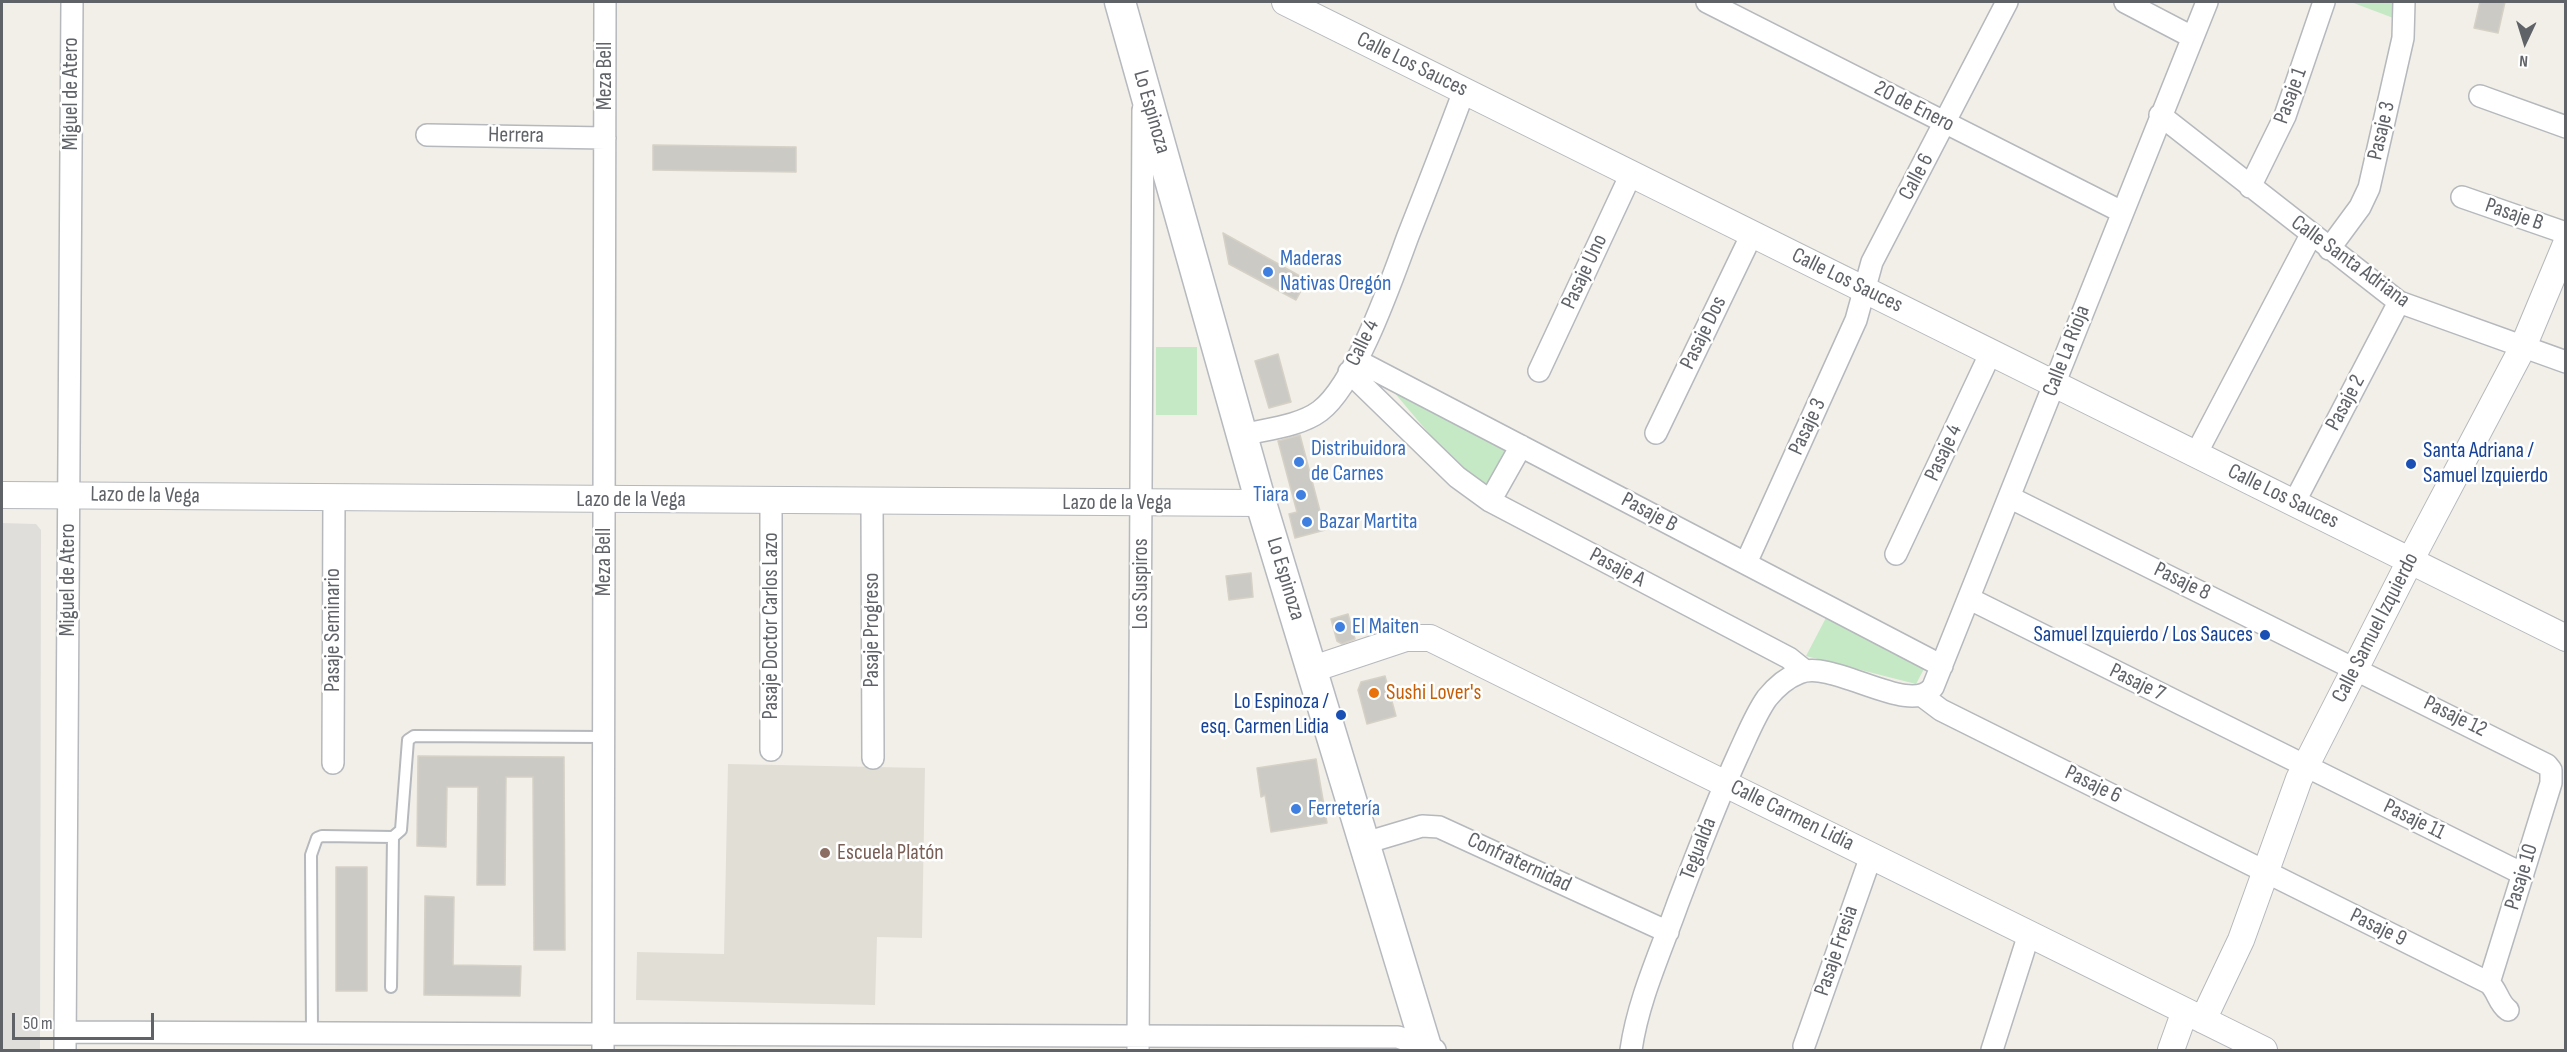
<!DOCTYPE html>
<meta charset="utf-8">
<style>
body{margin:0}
#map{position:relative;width:2567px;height:1052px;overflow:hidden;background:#f1efe8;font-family:"Sofia Sans Condensed",sans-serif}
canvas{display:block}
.frame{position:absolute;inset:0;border:3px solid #5f6368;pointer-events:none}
.north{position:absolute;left:2495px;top:12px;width:60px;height:60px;-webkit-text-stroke:4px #fff;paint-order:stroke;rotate:184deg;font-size:16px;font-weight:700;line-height:24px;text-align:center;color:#5f6368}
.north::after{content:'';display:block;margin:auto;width:21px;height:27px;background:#5f6368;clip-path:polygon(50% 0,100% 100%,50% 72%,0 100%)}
.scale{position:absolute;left:12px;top:1013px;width:142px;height:27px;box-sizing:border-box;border:3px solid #5f6368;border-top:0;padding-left:8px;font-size:18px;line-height:21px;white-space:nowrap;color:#5f6368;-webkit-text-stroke:4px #fff;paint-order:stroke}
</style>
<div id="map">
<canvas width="2567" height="1052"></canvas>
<div class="frame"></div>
<div class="north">N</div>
<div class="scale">50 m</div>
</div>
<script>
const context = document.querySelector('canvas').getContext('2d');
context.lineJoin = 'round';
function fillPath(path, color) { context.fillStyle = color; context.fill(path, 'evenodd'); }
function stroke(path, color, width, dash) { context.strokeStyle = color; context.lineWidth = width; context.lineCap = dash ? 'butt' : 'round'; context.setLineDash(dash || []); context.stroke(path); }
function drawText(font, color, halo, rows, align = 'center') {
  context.font = font + ' "Sofia Sans Condensed",sans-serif'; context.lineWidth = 5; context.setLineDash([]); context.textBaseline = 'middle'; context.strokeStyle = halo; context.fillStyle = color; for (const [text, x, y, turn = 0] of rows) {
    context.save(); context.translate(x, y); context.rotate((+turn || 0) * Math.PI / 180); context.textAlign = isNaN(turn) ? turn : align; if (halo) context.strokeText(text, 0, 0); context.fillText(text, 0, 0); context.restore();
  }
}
fillPath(new Path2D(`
 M2 523 36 524 41 530 40 1050H2Z`), '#e0deda');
fillPath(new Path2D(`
 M728 764 925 768 922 938 877 937 875 1005 636 1000 637 952 724 954Z`), '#e1ded6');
fillPath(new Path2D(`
 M2351 2H2394L2396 19Z
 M1156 347H1197V415H1156Z
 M1382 378 1512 447 1488 489 1464 475Z
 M1828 614 1926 665 1916 684 1806 656Z`), '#c5e8c5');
const building = new Path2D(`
 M2480 2H2505L2498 33 2474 28Z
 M653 145 796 147V172L653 170Z
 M1223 233 1307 280 1296 300 1229 264Z
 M1278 354 1291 402 1269 408 1255 361Z
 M1300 435 1325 530 1295 538 1289 514 1297 512 1278 441Z
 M1251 573 1253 597 1229 600 1226 576Z
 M1348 614 1355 639 1342 644 1337 641 1331 619Z
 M1385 676 1396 716 1367 724 1358 690 1361 682Z
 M418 756 564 757 565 950H534L533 777H506L505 885H477L478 787H447L446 847 417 846Z
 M1316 759 1327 823 1271 832 1265 795 1261 797 1257 768Z
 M336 867H367V991H336Z
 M425 896 454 897 453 965 521 966 520 996 424 995Z`);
fillPath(building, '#cccac5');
stroke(building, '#d6d1c6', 1.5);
const service = new Path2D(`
 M391 987 393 837
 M312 1033 311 855 317 838 322 836 393 837 401 830 408 740 414 736 604 737`);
const minor = new Path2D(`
 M1707 2 2122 212
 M2125 2 2192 37
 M2480 96 2566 127
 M2160 115 2399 302 2566 362
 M427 135 605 138
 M2250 187 2285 116 2324 2
 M2462 197 2566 233
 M2329 249 2360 207 2369 188 2403 38 2404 2
 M1356 360 1942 666
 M1539 371 1631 174
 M1349 372 1457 477 1490 501 1789 658 1804 670
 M1656 433 1752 234
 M1242 435C1267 429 1300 426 1320 411 1356 384 1392 279 1408 236 1427 188 1446 139 1464 91
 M2196 454 2311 235
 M2009 497 2547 765 2551 770V783L2489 983
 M771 501V750
 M1490 501 1521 446
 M872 502 873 758
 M2294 503 2399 302
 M1896 554 1991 352
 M1746 563 1856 320 1872 262 2007 2
 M1970 599 2523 874
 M1921 695 1941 710 2489 983C2498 991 2498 1003 2508 1010
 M333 763 334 498
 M1365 843 1422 826 1439 827 1668 932
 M65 1032 1391 1037H1398L1435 1050
 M1804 1046 1871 856
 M65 1050 72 2
 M603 1050 605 2
 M1138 1050 1143 110
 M1631 1050C1638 1000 1661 951 1678 903 1697 853 1716 803 1738 755 1747 736 1755 715 1767 698 1776 687 1786 678 1799 673 1832 658 1911 718 1933 687L2207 2
 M1992 1050 2029 934`);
const tertiary = new Path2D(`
 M1285 2 2566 638
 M2 495 1261 503
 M1313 669 1406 638H1430L2264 1050
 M2203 1020 2241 940 2299 779 2410 561 2523 347 2566 244
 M2171 1050 2185 1011`);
const secondary = new Path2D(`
 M1120 2 1261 503 1427 1050`);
stroke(service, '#b5b8bc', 14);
stroke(minor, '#b5b8bc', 24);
stroke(tertiary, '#b5b8bc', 28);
stroke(secondary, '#b6babf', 33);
stroke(service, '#fff', 10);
stroke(minor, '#fff', 21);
stroke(tertiary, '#fff', 26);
stroke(secondary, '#fff', 30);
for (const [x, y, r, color] of [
 [1268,272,6,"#3f7fe0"],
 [1299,462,6,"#3f7fe0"],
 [2411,464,6,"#1a4fb4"],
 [1301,495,6,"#3f7fe0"],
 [1307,522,6,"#3f7fe0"],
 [1340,627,6,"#3f7fe0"],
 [2265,635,6,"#1a4fb4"],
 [1374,693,6,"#e8710a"],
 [1341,715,6,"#1a4fb4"],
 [1296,809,6,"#3f7fe0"],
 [825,853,6,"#8d6e63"]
]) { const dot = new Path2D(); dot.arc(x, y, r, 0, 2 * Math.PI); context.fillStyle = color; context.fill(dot); stroke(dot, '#fff', 2); }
drawText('22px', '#5f6368', '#fff', [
 ["Calle Los Sauces",1412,65,26],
 ["Meza Bell",605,76,-90],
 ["Miguel de Atero",71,94,-90],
 ["Pasaje 1",2291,96,-70],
 ["20 de Enero",1914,107,27],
 ["Lo Espinoza",1151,112,74],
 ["Pasaje 3",2382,131,-77],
 ["Herrera",516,136,1],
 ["Calle 6",1917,177,-62],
 ["Pasaje B",2514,215,19],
 ["Calle Santa Adriana",2350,262,36],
 ["Pasaje Uno",1585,272,-65],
 ["Calle Los Sauces",1847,281,26],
 ["Pasaje Dos",1704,333,-64],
 ["Calle 4",1363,343,-64],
 ["Calle La Rioja",2067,351,-69],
 ["Pasaje 2",2346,403,-62],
 ["Pasaje 3",1808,427,-65],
 ["Pasaje 4",1944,453,-65],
 ["Lazo de la Vega",145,496,1],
 ["Calle Los Sauces",2283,497,26],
 ["Lazo de la Vega",631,500],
 ["Lazo de la Vega",1117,503],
 ["Pasaje B",1649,513,28],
 ["Meza Bell",604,562,-90],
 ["Pasaje A",1617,568,28],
 ["Lo Espinoza",1285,579,73],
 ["Miguel de Atero",68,580,-90],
 ["Pasaje 8",2182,582,26],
 ["Los Suspiros",1141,584,-90],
 ["Pasaje Doctor Carlos Lazo",771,626,-90],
 ["Calle Samuel Izquierdo",2376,628,-63],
 ["Pasaje Seminario",333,630,-90],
 ["Pasaje Progreso",872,630,-90],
 ["Pasaje 7",2137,683,26],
 ["Pasaje 12",2455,717,26],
 ["Pasaje 6",2093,785,26],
 ["Calle Carmen Lidia",1792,816,26],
 ["Pasaje 11",2414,820,26],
 ["Tegualda",1699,849,-69],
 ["Confraternidad",1519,863,25],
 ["Pasaje 10",2522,877,-73],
 ["Pasaje 9",2378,928,26],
 ["Pasaje Fresia",1837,951,-71]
]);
drawText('22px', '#366cbe', '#fff', [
 ["Maderas",1280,259],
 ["Nativas Oregón",1280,284],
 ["Distribuidora",1311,449],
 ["de Carnes",1311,474],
 ["Tiara",1289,495,"right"],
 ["Bazar Martita",1319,522],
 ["El Maiten",1352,627],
 ["Ferretería",1308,809]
], 'left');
drawText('22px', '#164399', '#fff', [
 ["Santa Adriana /",2423,451,"left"],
 ["Samuel Izquierdo",2423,476,"left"],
 ["Samuel Izquierdo / Los Sauces",2253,635],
 ["Lo Espinoza /",1329,702],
 ["esq. Carmen Lidia",1329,727]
], 'right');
drawText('22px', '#c56008', '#fff', [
 ["Sushi Lover's",1386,693]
], 'left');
drawText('22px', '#785e54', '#fff', [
 ["Escuela Platón",837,853]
], 'left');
</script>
